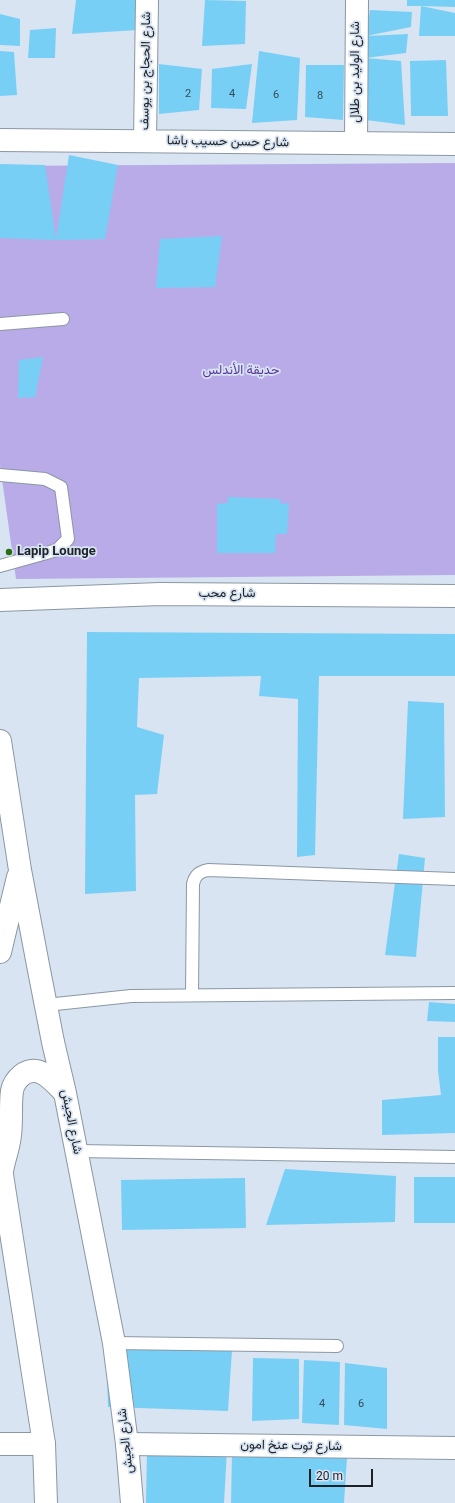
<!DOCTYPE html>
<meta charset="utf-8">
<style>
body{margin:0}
#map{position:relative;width:455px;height:1503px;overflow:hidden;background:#d8e4f2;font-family:Roboto,sans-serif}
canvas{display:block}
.scale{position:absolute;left:309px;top:1469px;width:64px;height:18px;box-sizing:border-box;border:2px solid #1d2126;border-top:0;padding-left:5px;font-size:12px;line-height:14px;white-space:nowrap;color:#1d2126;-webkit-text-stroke:3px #d8e4f2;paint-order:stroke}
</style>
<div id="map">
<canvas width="455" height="1503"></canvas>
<div class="scale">20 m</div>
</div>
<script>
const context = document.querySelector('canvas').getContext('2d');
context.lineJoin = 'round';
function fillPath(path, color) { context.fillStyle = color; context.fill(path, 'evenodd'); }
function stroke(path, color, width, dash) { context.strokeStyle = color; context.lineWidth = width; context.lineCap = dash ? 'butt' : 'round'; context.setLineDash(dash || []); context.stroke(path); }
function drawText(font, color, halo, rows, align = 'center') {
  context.font = font + ' Roboto,Vazirmatn,sans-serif'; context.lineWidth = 3.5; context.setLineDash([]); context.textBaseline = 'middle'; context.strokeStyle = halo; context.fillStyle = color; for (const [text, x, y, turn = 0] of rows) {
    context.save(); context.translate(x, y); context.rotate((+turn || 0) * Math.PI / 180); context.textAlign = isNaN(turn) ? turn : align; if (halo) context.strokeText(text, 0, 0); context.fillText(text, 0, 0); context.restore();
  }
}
fillPath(new Path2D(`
 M455 163V575L16 579 0 465V166Z`), '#b9abe8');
fillPath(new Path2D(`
 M76 0H138V30L72 34Z
 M205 0 246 1 245 44 202 46Z
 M407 0H455V7L421 6 455 13V36H419L421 6H407Z
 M370 10 412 12 411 27 366 36 408 34 406 53 365 58 401 61 405 125 366 120 365 58 366 36Z
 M0 14 20 19V46L0 45Z
 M56 28 55 58H28L30 30Z
 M0 51 14 52 17 95 0 96Z
 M259 51 300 58 297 120 252 123Z
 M446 60 448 116H411L410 61Z
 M159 64 202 69 199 110 159 114Z
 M252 64 246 109 211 108 212 69Z
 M306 65H344L343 120 305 117Z
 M69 155 118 165 105 239 56 240Z
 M0 164 45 165 56 240 0 238Z
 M222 236 215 287 156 288 160 239Z
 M43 357 35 397 18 398 19 360Z
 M228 497 280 499 281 504 289 503 287 534H276L275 553H217V504L228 503Z
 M87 632 455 634V676H319L315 855 297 857 298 699 259 696 261 676 139 678 137 727 164 735 157 794 135 795 136 891 85 894Z
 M408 701 444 703 445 817 403 819Z
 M399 854 425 858 416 957 385 955Z
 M429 1002 455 1004V1022L427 1021Z
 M438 1037H455V1133L382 1135V1100L441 1095 438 1071Z
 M285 1169 396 1176 395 1222 266 1225Z
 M414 1177H455V1223H414Z
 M245 1178 246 1228 122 1230 121 1180Z
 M106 1347 232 1350 228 1411 108 1407Z
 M253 1358 299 1359V1419L252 1421Z
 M304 1360 340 1362 339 1425 302 1423Z
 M345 1363 387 1368V1429L344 1425Z
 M147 1449 227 1450 224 1503H146Z
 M232 1450 297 1452 347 1458 344 1503H231Z`), '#78cff6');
const service = new Path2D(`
 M0 324 63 319
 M0 475 45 479 61 487 68 539 57 550 0 566
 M192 995 193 884C195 875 199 872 208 870L455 879
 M46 1005 131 996 455 993
 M77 1151 455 1157
 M114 1343 337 1346`);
const minor = new Path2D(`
 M0 140 455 144
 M145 141 147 0
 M356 143 357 0
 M0 600 160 594 455 596
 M0 1444H44
 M127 1444 455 1448`);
const secondary = new Path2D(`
 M0 741 20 870 38 965 53 1042 65 1093 114 1343 127 1444 132 1503
 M0 952 18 877
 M0 1162 44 1444 46 1503
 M2 1171C4 1159 9 1147 10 1135 12 1120 10 1105 12 1091 13 1085 17 1079 22 1075 39 1062 54 1082 65 1093`);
stroke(service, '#8b97a3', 14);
stroke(minor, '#8b97a3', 24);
stroke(secondary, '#8b97a3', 24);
stroke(service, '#fff', 12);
stroke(minor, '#fff', 22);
stroke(secondary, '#fff', 22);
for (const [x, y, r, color] of [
 [9,552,4,"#256f11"]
]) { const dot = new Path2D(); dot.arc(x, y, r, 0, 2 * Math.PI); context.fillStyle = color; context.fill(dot); stroke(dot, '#d8e4f2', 1.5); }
drawText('11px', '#344c5a', null, [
 ["2",188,94],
 ["4",232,94],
 ["6",276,95],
 ["8",320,96],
 ["4",322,1404],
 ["6",361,1404]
]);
drawText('13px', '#1d2126', '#d8e4f2', [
 ["شارع الحجاج بن يوسف",146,71,-89],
 ["شارع الوليد بن طلال",356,72,-90],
 ["شارع حسن حسيب باشا",228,142,1],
 ["شارع محب",227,594],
 ["شارع الجيش",71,1122,79],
 ["شارع الجيش",126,1441,-96],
 ["شارع توت عنخ امون",291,1446,1]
]);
drawText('13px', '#59369a', '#d8e4f2', [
 ["حديقة الأندلس",241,371]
]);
drawText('bold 13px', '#1d2126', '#d8e4f2', [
 ["Lapip Lounge",17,552]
], 'left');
</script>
